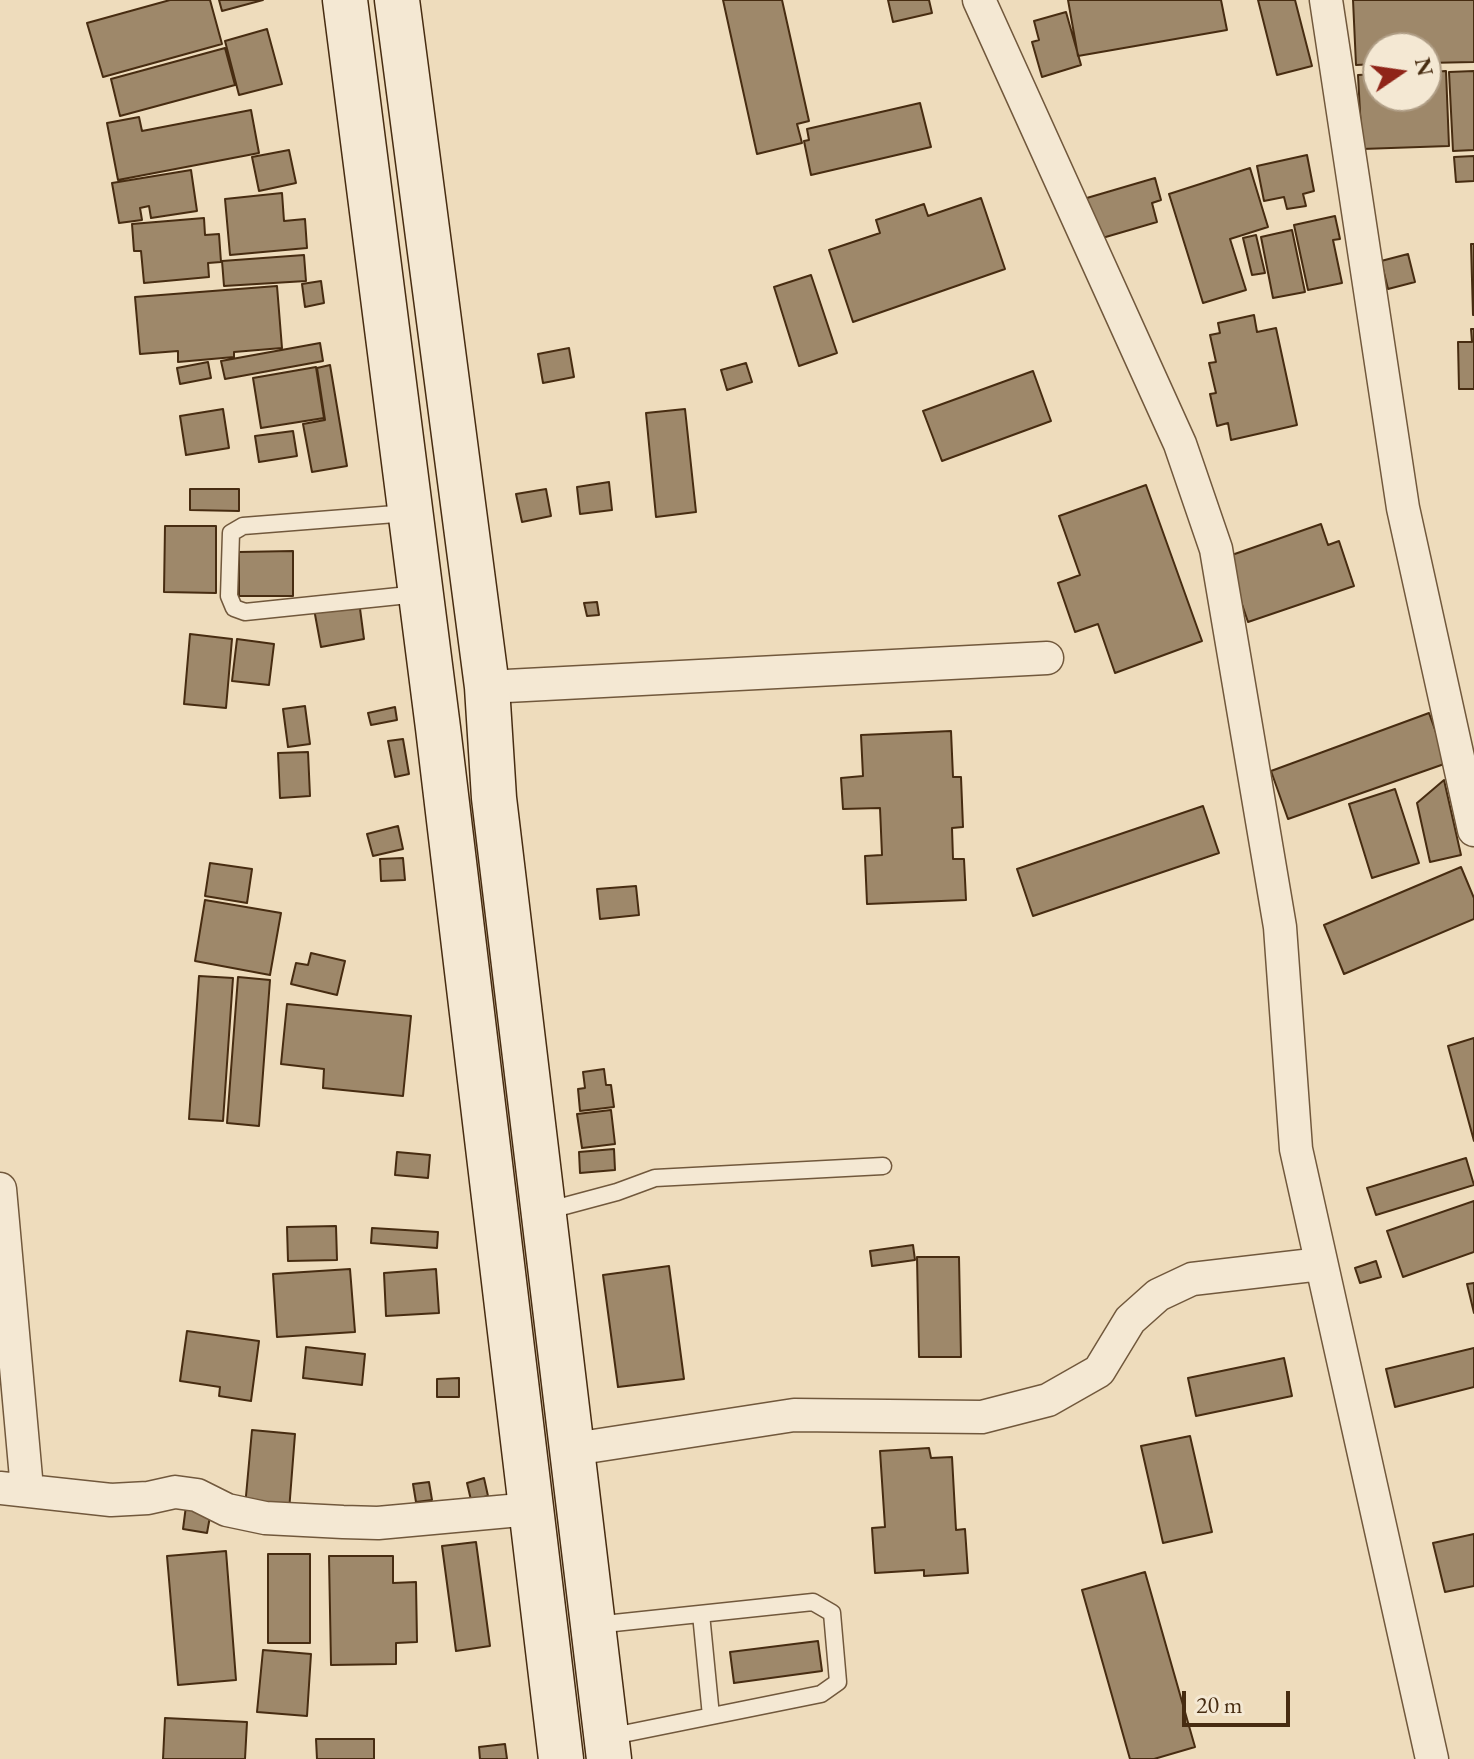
<!DOCTYPE html>
<style>
body{margin:0}
#map{position:relative;width:1474px;height:1759px;overflow:hidden;background:#eedcbc;font-family:"EB Garamond",serif}
canvas{display:block}
.north{position:absolute;left:1362px;top:32px;width:80px;height:80px;box-sizing:border-box;background:#f4e8d3;border:2px solid #af9d85;border-radius:50%;rotate:77deg;font-size:22px;font-weight:700;line-height:32px;text-align:center;color:#472c11}
.north::after{content:'';display:block;margin:auto;width:28px;height:36px;background:#8f2418;clip-path:polygon(50% 0,100% 100%,50% 72%,0 100%)}
.scale{position:absolute;left:1182px;top:1691px;width:108px;height:36px;box-sizing:border-box;border:4px solid #472c11;border-top:0;padding-left:10px;font-size:24px;line-height:28px;white-space:nowrap;color:#472c11;-webkit-text-stroke:6px #f4e8d3;paint-order:stroke}
</style>
<div id="map">
<canvas width="1474" height="1759"></canvas>
<div class="north">N</div>
<div class="scale">20 m</div>
</div>
<script>
const context = document.querySelector('canvas').getContext('2d');
context.lineJoin = 'round';
function fillPath(path, color) { context.fillStyle = color; context.fill(path, 'evenodd'); }
function stroke(path, color, width, dash) { context.strokeStyle = color; context.lineWidth = width; context.lineCap = dash ? 'butt' : 'round'; context.setLineDash(dash || []); context.stroke(path); }
const building = new Path2D(`
 M170 0H210L222 44 103 77 87 23Z
 M219 0H263L222 11Z
 M723 0H782L809 121 797 124 802 143 757 154Z
 M888 0H929L932 13 893 22Z
 M1068 0H1221L1227 30 1078 56Z
 M1258 0H1295L1312 66 1277 75Z
 M1353 0H1474V62L1426 63V48H1378V64L1356 65Z
 M1066 12 1081 65 1042 77 1032 42 1039 40 1034 21Z
 M267 29 282 84 239 95 225 41Z
 M225 48 235 85 120 116 111 79Z
 M1446 71 1449 146 1362 149 1358 75 1378 74V96H1426V72Z
 M1474 71V150L1453 151 1449 72Z
 M920 103 931 147 811 175 804 141 809 140 807 129Z
 M251 110 259 153 118 180 107 123 139 117 142 131Z
 M289 150 296 183 259 191 252 157Z
 M1307 155 1314 191 1303 194 1306 206 1287 209 1284 197 1264 201 1257 166Z
 M1474 156V181L1456 182 1454 157Z
 M1250 168 1268 227 1230 239 1246 290 1203 303 1169 194Z
 M191 170 197 211 151 218 149 206 140 208 142 220 119 223 112 183Z
 M1155 178 1161 200 1152 203 1157 222 1092 241 1080 200Z
 M282 193 284 221 305 219 307 248 230 255 225 199Z
 M981 198 1005 269 853 322 829 250 880 233 876 220 924 204 928 216Z
 M1335 216 1340 239 1333 240 1342 283 1308 290 1294 225Z
 M204 218 205 235 219 234 221 262 208 263 209 277 144 283 141 251H134L132 224Z
 M1292 230 1305 292 1273 298 1261 237Z
 M1256 235 1265 273 1252 275 1243 238Z
 M1471 244H1474V315H1473Z
 M1408 254 1415 282 1388 289 1381 261Z
 M304 255 306 281 224 286 222 261Z
 M811 275 837 353 799 366 774 287Z
 M321 281 324 303 305 307 302 284Z
 M277 286 282 348 234 352V357L178 362V351L140 354 135 297Z
 M1254 315 1257 332 1276 328 1297 425 1231 440 1228 423 1217 426 1210 394 1216 393 1209 363 1216 362 1210 335 1220 333 1218 323Z
 M1471 329H1474V389H1459L1458 342H1472Z
 M320 343 323 361 225 379 221 361Z
 M569 348 574 377 543 383 538 354Z
 M208 362 211 378 180 384 177 368Z
 M746 363 752 382 727 390 721 370Z
 M330 365 347 466 312 472 303 424 325 420 317 368Z
 M316 367 324 418 261 428 253 378Z
 M1033 371 1051 421 942 461 923 411Z
 M223 409 229 448 186 455 180 416Z
 M685 409 696 512 656 517 646 413Z
 M293 431 297 456 259 462 255 436Z
 M609 482 612 510 580 514 577 487Z
 M1146 485 1202 641 1115 673 1098 624 1075 632 1058 583 1080 575 1059 516Z
 M190 489H239V511L190 510Z
 M546 489 551 516 522 522 516 494Z
 M1321 524 1328 545 1339 541 1354 586 1248 622 1226 557Z
 M165 526H216V593L164 592Z
 M293 551V596H239V552Z
 M359 601 364 639 321 647 314 609Z
 M597 602 599 615 587 616 584 603Z
 M190 634 232 639 226 708 184 704Z
 M237 639 274 644 269 685 232 681Z
 M305 706 310 744 288 747 283 709Z
 M395 707 397 720 371 725 368 713Z
 M1429 713 1447 763 1288 819 1271 771Z
 M951 731 953 777H961L963 827 952 828 953 859H964L966 900 867 904 865 856 882 855 880 808 843 809 841 778 863 776 861 735Z
 M403 739 409 774 395 777 388 741Z
 M308 752 310 796 280 798 278 753Z
 M1444 780 1461 855 1430 862 1417 803Z
 M1395 789 1419 863 1372 878 1349 804Z
 M1203 806 1219 853 1033 916 1017 869Z
 M398 826 403 849 373 856 367 834Z
 M403 858 405 880 381 881 380 859Z
 M210 863 252 869 247 903 205 896Z
 M1461 867 1474 898V919L1344 974 1324 925Z
 M636 886 639 915 600 919 597 889Z
 M205 900 281 913 270 975 195 961Z
 M311 953 345 961 337 995 291 984 296 963 308 965Z
 M199 976 233 978 223 1121 189 1119Z
 M238 977 270 980 259 1126 227 1123Z
 M287 1004 411 1016 403 1096 323 1088 324 1069 281 1064Z
 M1474 1038V1141L1448 1046Z
 M604 1069 606 1085H611L614 1107 580 1111 578 1089 585 1088 583 1072Z
 M611 1110 615 1144 582 1148 577 1114Z
 M614 1149 615 1170 580 1173 579 1152Z
 M397 1152 430 1155 428 1178 395 1175Z
 M1466 1158 1474 1185 1376 1215 1367 1188Z
 M1474 1201V1252L1403 1277 1387 1231Z
 M336 1226 337 1260 288 1261 287 1227Z
 M372 1228 438 1232 437 1248 371 1243Z
 M913 1245 915 1260 872 1266 870 1251Z
 M917 1257H959L961 1357H919Z
 M1376 1261 1381 1277 1360 1283 1355 1268Z
 M669 1266 684 1379 618 1387 603 1275Z
 M350 1269 355 1332 277 1337 273 1274Z
 M436 1269 439 1313 386 1316 384 1273Z
 M1474 1283V1313L1467 1284Z
 M187 1331 259 1341 251 1401 219 1396 220 1387 180 1381Z
 M306 1347 365 1354 362 1385 303 1378Z
 M1474 1348V1387L1395 1407 1386 1369Z
 M1284 1358 1292 1396 1196 1416 1188 1378Z
 M459 1378V1397H437V1379Z
 M252 1430 295 1434 289 1511 245 1507Z
 M1190 1436 1212 1532 1163 1543 1141 1446Z
 M929 1448 931 1458 952 1457 956 1530 965 1529 968 1573 924 1576V1570L875 1573 872 1528 885 1527 880 1451Z
 M484 1478 488 1496 471 1500 467 1483Z
 M429 1482 432 1500 416 1502 413 1484Z
 M186 1506 211 1511 207 1533 183 1529Z
 M1474 1534V1586L1445 1592 1433 1543Z
 M476 1542 490 1646 456 1651 442 1546Z
 M226 1551 236 1680 178 1685 167 1556Z
 M268 1554H310V1643H268Z
 M329 1556H393V1583L416 1582 417 1642 396 1643V1664L331 1665Z
 M1145 1572 1195 1747 1154 1759H1130L1082 1590Z
 M818 1641 822 1671 734 1683 730 1652Z
 M263 1650 311 1654 307 1716 257 1712Z
 M165 1718 247 1722 245 1759H163Z
 M316 1739H374V1759H317Z
 M505 1744 507 1759H480L479 1747Z`);
fillPath(building, '#9e886a');
stroke(building, '#472c11', 2);
const lane = new Path2D(`
 M408 513 243 526 231 533 229 596 234 608 245 612 418 594
 M546 1211 617 1192 655 1178 883 1166
 M701 1614 711 1716
 M595 1625 813 1602 832 1613 838 1682 821 1694 608 1737`);
const street = new Path2D(`
 M979 0 1180 444 1216 549 1280 927 1296 1149 1432 1759
 M1326 0 1403 508 1474 830
 M487 687 1047 658
 M0 1189 27 1489
 M574 1449 794 1415 982 1417 1048 1400 1099 1371 1130 1320 1158 1295 1192 1279 1321 1264
 M0 1488 111 1500 148 1498 175 1492 197 1495 227 1510 265 1518 343 1522 378 1523 531 1509`);
const secondary = new Path2D(`
 M345 0 438 728 561 1759
 M397 0 487 687 494 798 609 1759`);
stroke(lane, '#71583c', 19);
stroke(street, '#71583c', 35);
stroke(secondary, '#472c11', 47);
stroke(lane, '#f4e8d3', 16);
stroke(street, '#f4e8d3', 32);
stroke(secondary, '#f4e8d3', 44);
</script>
